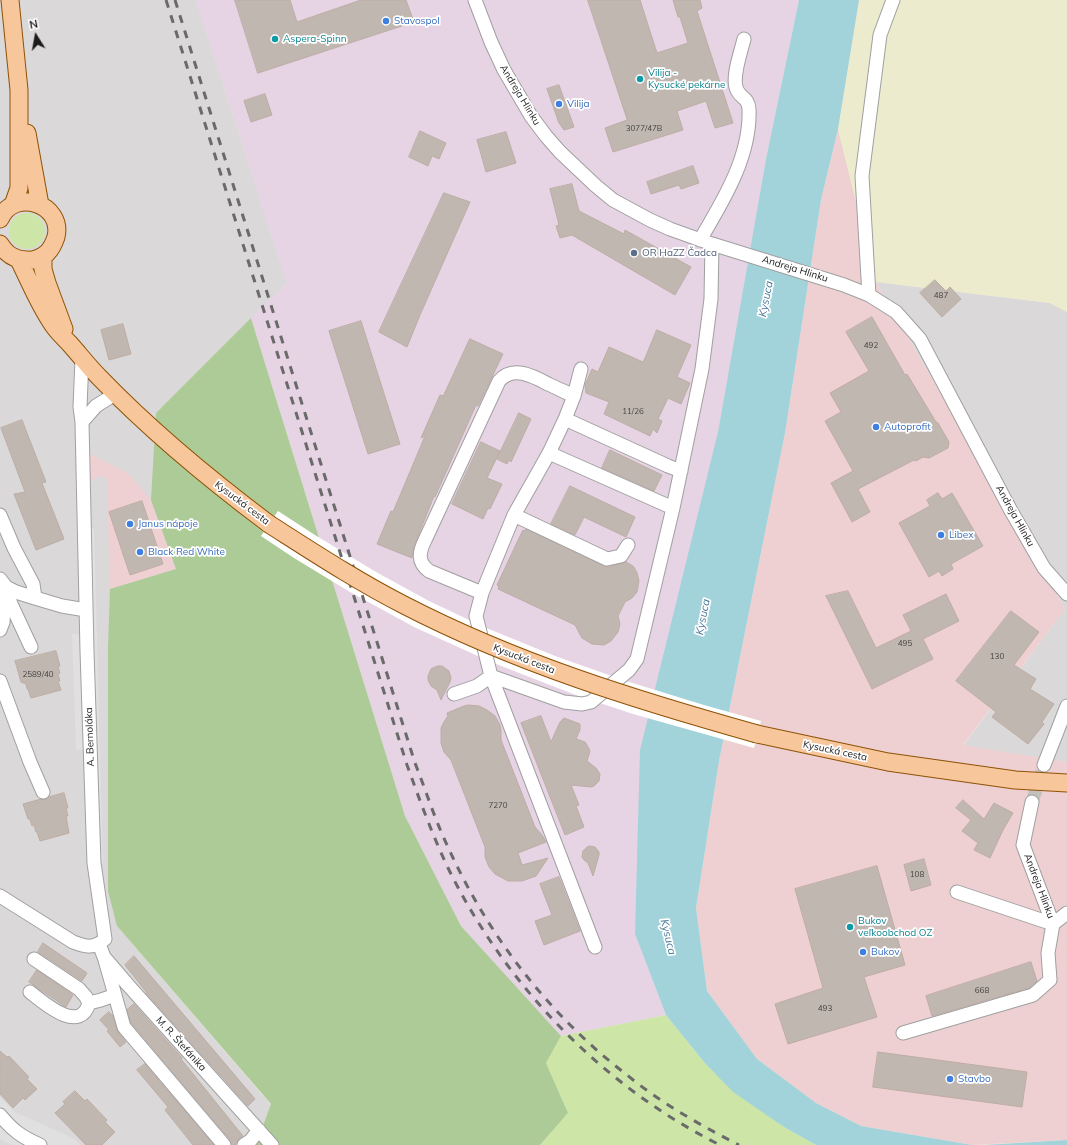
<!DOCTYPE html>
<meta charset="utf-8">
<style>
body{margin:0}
#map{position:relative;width:1067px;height:1145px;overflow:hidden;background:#ede8e1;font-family:Mulish,sans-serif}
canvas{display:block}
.north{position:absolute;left:16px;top:16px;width:40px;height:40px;-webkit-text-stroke:3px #fff;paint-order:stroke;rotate:349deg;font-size:11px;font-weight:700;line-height:16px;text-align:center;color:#1c1c1c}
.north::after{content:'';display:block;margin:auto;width:14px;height:18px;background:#1c1c1c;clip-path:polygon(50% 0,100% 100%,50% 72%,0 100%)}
</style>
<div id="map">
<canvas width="1067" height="1145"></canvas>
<div class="north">N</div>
</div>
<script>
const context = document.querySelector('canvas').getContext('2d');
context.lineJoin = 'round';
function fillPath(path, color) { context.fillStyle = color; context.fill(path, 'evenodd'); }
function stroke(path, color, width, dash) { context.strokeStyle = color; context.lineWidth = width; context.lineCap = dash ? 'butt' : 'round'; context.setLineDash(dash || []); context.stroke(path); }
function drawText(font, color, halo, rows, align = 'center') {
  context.font = font + ' Mulish,sans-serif'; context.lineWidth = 3.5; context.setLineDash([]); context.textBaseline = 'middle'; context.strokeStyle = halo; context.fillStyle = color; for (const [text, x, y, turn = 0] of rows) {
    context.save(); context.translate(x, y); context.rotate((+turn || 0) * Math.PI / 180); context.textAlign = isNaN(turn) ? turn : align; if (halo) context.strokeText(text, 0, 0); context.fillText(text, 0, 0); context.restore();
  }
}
fillPath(new Path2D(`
 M0 0H196L287 283 156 413 176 569 117 926 271 1105 256 1145H0Z
 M876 282 1050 303 1067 312V762L963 746 1065 609Z`), '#dad8d9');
fillPath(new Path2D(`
 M838 129 876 282 1065 609 963 745 1067 762V1140L972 1145 861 1126 816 1103 757 1059 707 991 696 908 719 761 785 433 821 200Z
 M90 454 129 474 151 500 176 569 110 589 107 479 101 476 90 481Z`), '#eed0d2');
fillPath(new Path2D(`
 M196 0H799L766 159 718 432 635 934 666 1015 561 1036 461 926 405 816 251 318 287 283Z`), '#e6d3e4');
fillPath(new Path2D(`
 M859 0H1067V312L1050 303 876 282 838 129Z`), '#ecebcd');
fillPath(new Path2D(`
 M9 231a18 18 0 1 1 36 0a18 18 0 1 1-36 0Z
 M666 1015 704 1062 784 1127 816 1145H540L568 1113 546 1063 561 1036Z`), '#cde6a8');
fillPath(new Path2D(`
 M251 318 405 816 461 926 561 1036 546 1063 568 1113 540 1145H256L271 1104 117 926 108 891V648L110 589 176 569 151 500 156 413Z`), '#accb97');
fillPath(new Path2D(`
 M85 528H94L103 863H94Z
 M72 634H78L87 651 90 749 76 750Z
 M0 1097 15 1112 75 1139 80 1145H11L0 1139Z`), '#e0e0e0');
fillPath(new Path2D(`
 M799 0H859L838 129 821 200 785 433 719 761 696 908 707 991 757 1059 816 1103 861 1126 972 1145H816L784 1127 733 1092 704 1062 666 1015 635 934 640 750 718 432 766 159Z
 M1067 1140V1145H984Z`), '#a2d3da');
fillPath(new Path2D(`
 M278 511 315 535 376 572 429 601 484 627 555 656 626 681 704 705 761 721 754 748 633 714 573 694 491 662 414 627 350 592 294 558 261 536Z`), '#fff');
const building = new Path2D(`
 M235 0H290L297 22 361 0H406L414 22 258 73Z
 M588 0H640L657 53 688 43 680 17H678L673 0H700L702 8 697 11 733 123 715 128 706 101 677 111 683 130 613 152 605 128 627 120Z
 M559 85 574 127 564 130 559 123 547 89Z
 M265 94 272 115 251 122 244 101Z
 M420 131 446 143 439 159 432 156 428 166 409 157Z
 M506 132 516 163 486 172 477 140Z
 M693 166 699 183 681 189 679 185 651 194 647 182Z
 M572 184 579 211 624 234 625 230 691 267 675 295 572 235 560 238 556 226 559 225 550 189Z
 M444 193 470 202 420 315 407 347 379 332Z
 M935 280 946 291 950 287 961 299 942 317 920 293Z
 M872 317 905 375 907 374 936 422 938 423 949 442 948 448 929 458 923 457 916 461 914 460 858 489 870 512 852 522 831 483 853 471 825 421 841 412 830 393 869 371 846 332Z
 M361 321 400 444 368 454 329 331Z
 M123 324 131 354 109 360 101 330Z
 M657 330 691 345 677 377 690 383 681 404 668 398 658 419 662 421 657 433 653 429 650 436 604 414 609 402 586 393 585 385 592 369 598 372 609 347 643 362Z
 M470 339 503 354 478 406 476 405 435 497 434 496 414 546 412 558 377 544 391 511 393 512 425 436 421 438 440 395 443 396Z
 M519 413 531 419 511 462 509 460 507 464 497 459Z
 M22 420 46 482 42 483 64 539 36 550 14 494 25 492 1 428Z
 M481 442 500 451 487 478 502 484 490 509 488 508 483 519 452 504Z
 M610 450 662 475 654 491 602 468Z
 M570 486 635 517 626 537 584 517 575 535 551 524Z
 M938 493 942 499 952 493 983 546 951 564 953 569 942 576 939 571 929 577 899 523 930 506 927 500Z
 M142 501 163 564 130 575 109 512Z
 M526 529 604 566 609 567 626 562 633 566 635 569 637 573 639 581 637 592 632 598 625 602 618 616 620 624 618 632 611 641 604 645 592 644 582 638 575 625 498 589 499 586 497 585 519 538 523 530 525 531Z
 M848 591 876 648 911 631 903 615 946 594 959 621 923 639 933 659 872 689 826 596Z
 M1011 611 1039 632 1014 665 1036 679 1030 689 1054 704 1042 722 1044 724 1028 744 992 717 996 712 956 681Z
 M56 651 60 666H58L60 673 58 674 60 681H58L61 690 31 698 28 689H27L26 684 21 682 15 661Z
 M438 666H442L449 671 451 678 450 682 441 700 437 690 431 686 428 680V676L431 669Z
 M469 705 479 706 487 710 495 716 500 725 501 730V740L535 827 542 835 546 842 518 853 522 865 548 858 536 876 522 881H508L495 874 489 867 485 857V847L451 760 444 752 441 743V728L445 720 448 716 447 713 464 706Z
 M541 716 551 742 560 722 564 718 580 724V730L576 739 585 742 587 745 590 751 587 761 596 768 600 774 599 781 594 786 591 787 571 785 579 805 576 806 584 827 565 835 521 723Z
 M64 793 68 808H66L68 816H66L69 833 40 841 37 832H36L34 825 32 826 30 819H28L23 804 41 799H46L49 797Z
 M963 800 984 819 994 803 1013 813 1003 830 990 858 974 850 978 843 962 831 971 820 956 808Z
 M590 846 595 847 599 852V855L593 876 588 863 584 860 582 857 583 851 587 847Z
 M924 859 931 885 911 891 904 865Z
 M877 866 905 965 864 977 877 1017 788 1044 775 1004 823 988 795 889Z
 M559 877 580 931 544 945 535 921 552 915 540 884Z
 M43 943 87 973 82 981 38 952Z
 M134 956 255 1099 248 1106 146 993H147L125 965Z
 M1031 962 1037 981 1029 988 932 1016 926 996Z
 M37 970 73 995 66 1007 29 982Z
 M134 1004 182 1058 181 1059 243 1136 239 1139 235 1145H232L230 1140 131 1023 127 1010Z
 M109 1012 113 1016 118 1032 126 1042 120 1047 107 1031 109 1030 100 1020Z
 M0 1051 7 1057 9 1056 29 1077 27 1079 37 1089 25 1100 23 1098 13 1108 0 1094Z
 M878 1052 1027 1072 1022 1107 873 1087Z
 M145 1064 214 1145H193L165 1110 168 1107 137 1070Z
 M75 1091 85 1101 87 1099 107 1120 105 1122 115 1132 102 1145H86L55 1113 65 1104 63 1102Z`);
fillPath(building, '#c1b7b1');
stroke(building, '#beada4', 1);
stroke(new Path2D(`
 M1032 802 1044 765`), '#c3bfba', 13, [13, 6]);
const minor = new Path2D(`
 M475 0 491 42 504 70 531 116 546 136 560 152 596 186 613 200 650 220 670 229 712 244 844 285 869 295 896 312 920 339 1010 509 1044 568 1067 594
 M700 240C723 201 751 156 749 109 748 97 741 99 737 90 731 78 741 52 744 39
 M869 295 862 176 880 35 893 0
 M581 369 574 396 565 419 549 453 514 515 482 593 476 616 491 676 595 947
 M565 419 668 466 681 471
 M82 422 96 406 115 394
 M549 453 673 508
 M0 515 14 548 33 584 35 598
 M514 515 607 559 621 556 628 545
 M0 579 6 587 16 592 35 598 62 606 86 610
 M6 587 11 604 31 647
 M482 593 429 571C417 562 419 552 425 540L499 381C513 365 533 376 548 384 557 388 565 392 574 396
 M0 630 3 622 5 594
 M0 681 30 762 43 792
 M454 694 477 686 491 676 564 702 582 704 591 702 629 670 637 659 673 508 702 369 711 299 712 244
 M1044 765 1067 706
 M1032 802 1023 845 1053 924
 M957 892 1053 924
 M0 896 73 942C86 947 94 949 105 939L94 863 87 651 82 422 80 407 82 359
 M99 944 104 957 128 985 272 1145
 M34 959 79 989 86 997 89 1003
 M105 960 124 1027 224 1145
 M30 992C44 1003 80 1035 89 1003L101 1000 115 995
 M903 1033 1033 995 1050 980 1048 953 1053 924 1067 913
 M0 1115C13 1131 22 1137 40 1145
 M244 1145 250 1141 259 1130`);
const major = new Path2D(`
 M10 0 19 90V188L13 205
 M27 133 40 205
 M0 219C14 187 64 204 56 237 54 243 51 249 47 253 42 257 34 261 27 260 15 260 7 255 0 244
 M43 256V269L47 283 64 329
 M19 260C30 282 39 305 53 325 57 331 63 337 69 343 79 354 88 366 99 377 151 431 209 479 269 524
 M757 734 888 762 1015 780 1067 783`);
stroke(minor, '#a0a0a0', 15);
stroke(major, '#8e5205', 19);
stroke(minor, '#fff', 13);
stroke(major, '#f8c69b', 17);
stroke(new Path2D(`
 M166 0 407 765C420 801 433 837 450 872 508 988 604 1087 720 1145
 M175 0 415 763C426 791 435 820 448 847 488 936 550 1016 627 1075 661 1103 700 1125 739 1145`), '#6a6a6a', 3, [8, 8]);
const majorBridge = new Path2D(`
 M269 524C313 552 357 581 404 605 516 663 636 700 757 734`);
stroke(majorBridge, '#8e5205', 19, []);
stroke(majorBridge, '#f8c69b', 17);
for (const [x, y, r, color] of [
 [386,21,4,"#3f7fe0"],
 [275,39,4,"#0f9aa8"],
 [640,79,4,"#0f9aa8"],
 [559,104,4,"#3f7fe0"],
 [634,253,4,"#5c6f8a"],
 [876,427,4,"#3f7fe0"],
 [130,524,4,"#3f7fe0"],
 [941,535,4,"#3f7fe0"],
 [140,552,4,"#3f7fe0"],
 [850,927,4,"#0f9aa8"],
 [863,952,4,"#3f7fe0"],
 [950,1079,4,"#3f7fe0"]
]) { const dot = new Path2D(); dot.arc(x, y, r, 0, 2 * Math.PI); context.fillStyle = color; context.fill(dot); stroke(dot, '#fff', 1.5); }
drawText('8px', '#454341', null, [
 ["3077/47B",644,129],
 ["487",941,296],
 ["492",871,346],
 ["11/26",633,412],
 ["495",905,644],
 ["130",997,657],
 ["2589/40",38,675],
 ["7270",498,806],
 ["108",917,875],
 ["668",982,991],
 ["493",825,1009]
]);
drawText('10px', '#366cbe', '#fff', [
 ["Stavospol",394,21],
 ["Vilija",567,104],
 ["Autoprofit",884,427],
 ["Janus nápoje",138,524],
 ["Libex",949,535],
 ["Black Red White",148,552],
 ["Bukov",871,952],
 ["Stavbo",958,1079]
], 'left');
drawText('10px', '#0d838f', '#fff', [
 ["Aspera-Spinn",283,39],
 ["Vilija -",648,73],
 ["Kysucké pekárne",648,85],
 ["Bukov",858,921],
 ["veľkoobchod OZ",858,933]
], 'left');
drawText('10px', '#1c1c1c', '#fff', [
 ["Andreja Hlinku",520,95,59],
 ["Andreja Hlinku",795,269,17],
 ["Kysucká cesta",242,503,37],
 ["Andreja Hlinku",1015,516,61],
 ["Kysucká cesta",524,659,21],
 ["A. Bernoláka",90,737,-92],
 ["Kysucká cesta",835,751,12],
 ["Andreja Hlinku",1039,886,69],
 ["M. R. Štefánika",181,1044,48]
]);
drawText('10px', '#4e5e75', '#fff', [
 ["OR HaZZ Čadca",642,253]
], 'left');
drawText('italic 11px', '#467898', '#fff', [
 ["Kysuca",766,299,-79],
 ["Kysuca",703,617,-79],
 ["Kysuca",668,937,76]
]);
</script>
